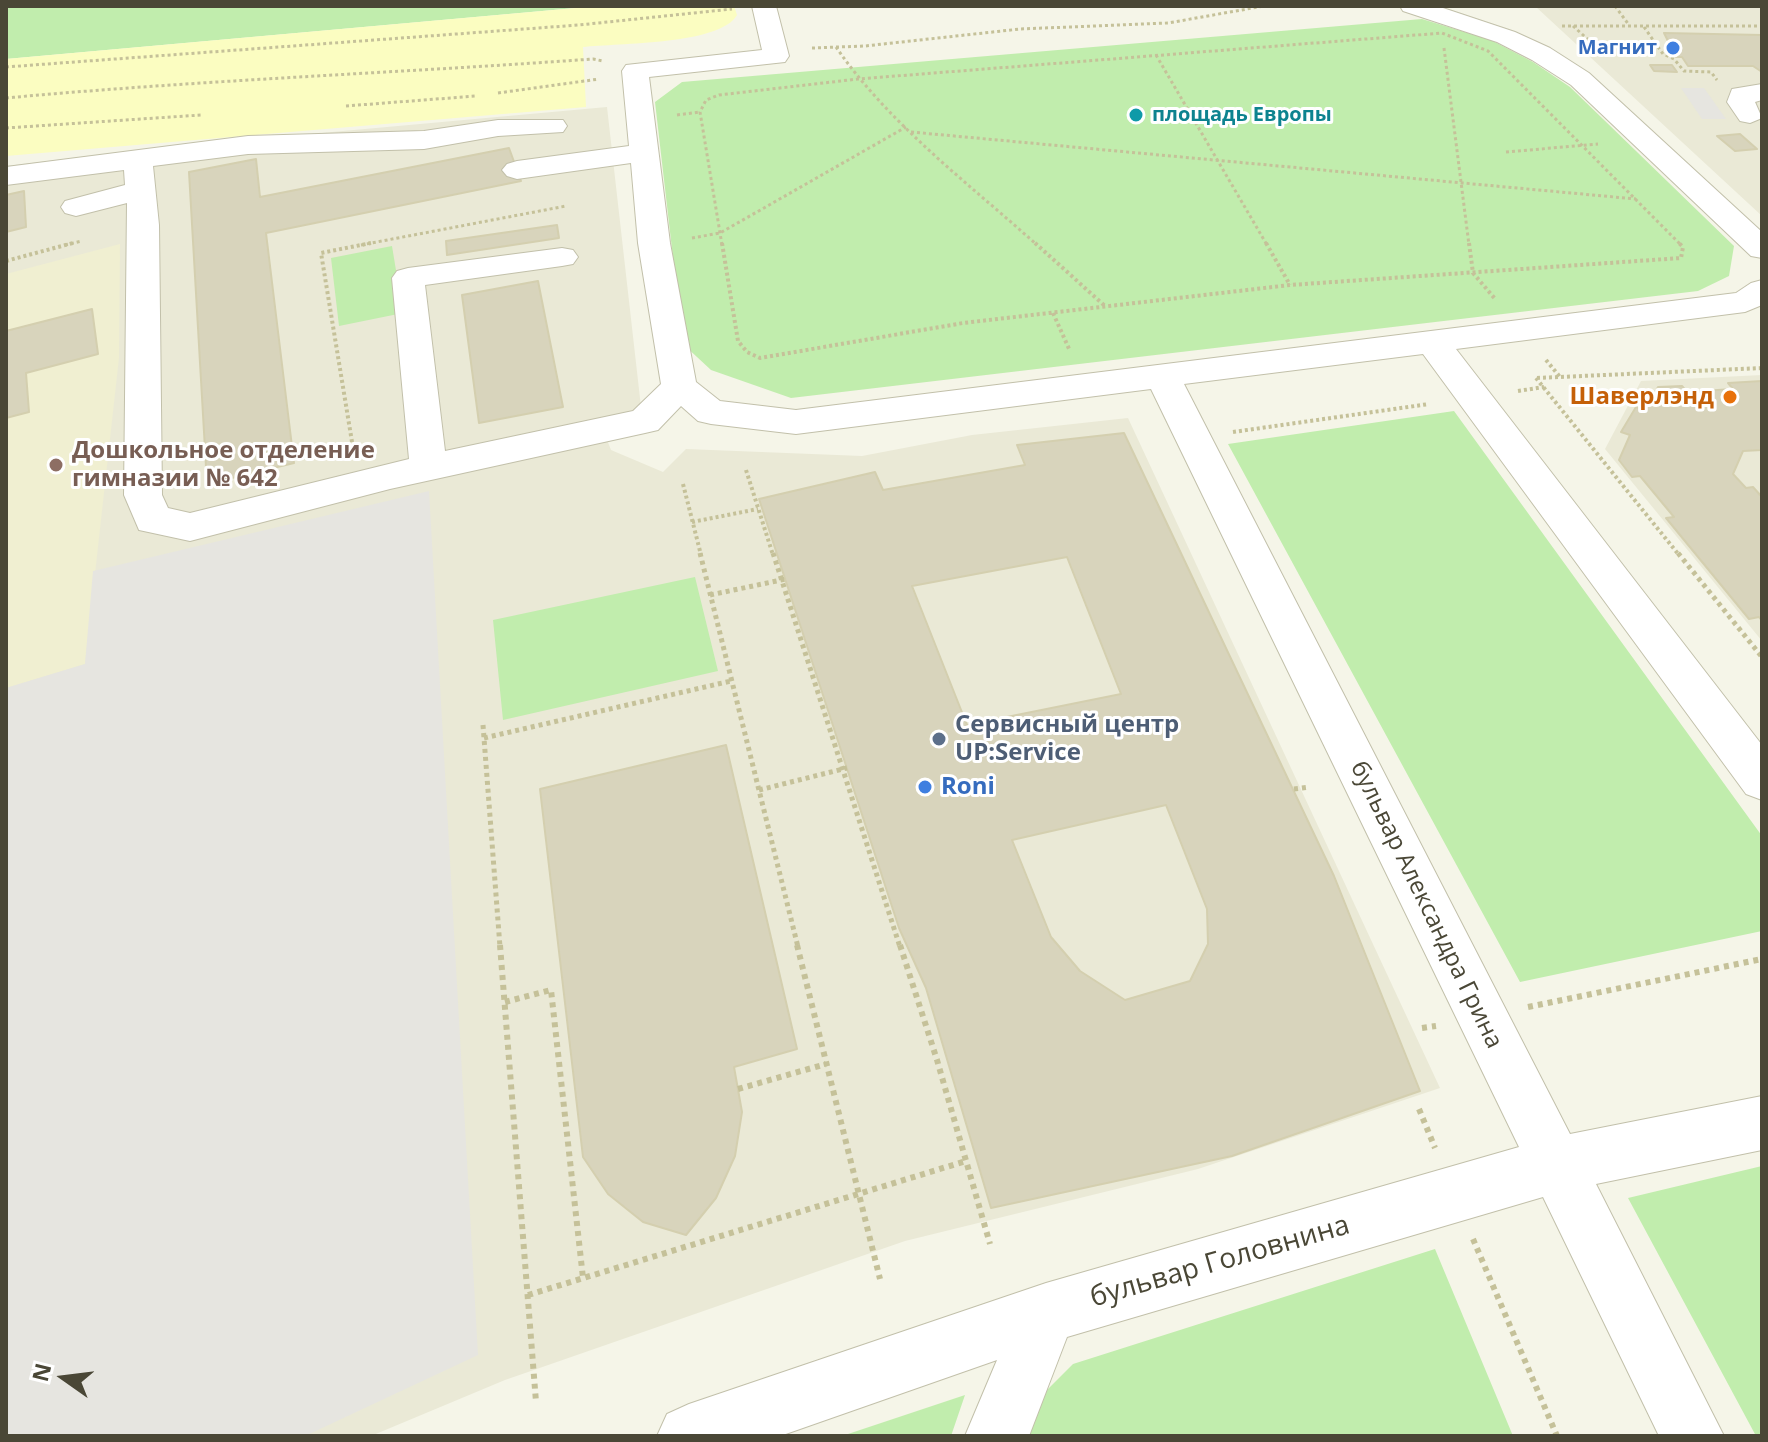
<!DOCTYPE html>
<meta charset="utf-8">
<style>
body{margin:0}
#map{position:relative;width:1768px;height:1442px;overflow:hidden;background:#f5f5e8;font-family:"Open Sans",sans-serif}
canvas{display:block}
.frame{position:absolute;inset:0;border:8px solid #4a4736;pointer-events:none}
.north{position:absolute;left:24px;top:1338px;width:80px;height:80px;-webkit-text-stroke:6px #fff;paint-order:stroke;rotate:284deg;font-size:22px;font-weight:700;line-height:32px;text-align:center;color:#4a4736}
.north::after{content:'';display:block;margin:auto;width:28px;height:36px;background:#4a4736;clip-path:polygon(50% 0,100% 100%,50% 72%,0 100%)}
</style>
<div id="map">
<canvas width="1768" height="1442"></canvas>
<div class="frame"></div>
<div class="north">N</div>
</div>
<script>
const context = document.querySelector('canvas').getContext('2d');
context.lineJoin = 'round';
function fillPath(path, color) { context.fillStyle = color; context.fill(path, 'evenodd'); }
function stroke(path, color, width, dash) { context.strokeStyle = color; context.lineWidth = width; context.lineCap = dash ? 'butt' : 'round'; context.setLineDash(dash || []); context.stroke(path); }
function drawText(font, color, halo, rows, align = 'center') {
  context.font = font + ' "Open Sans",sans-serif'; context.lineWidth = 6; context.setLineDash([]); context.textBaseline = 'middle'; context.strokeStyle = halo; context.fillStyle = color; for (const [text, x, y, turn = 0] of rows) {
    context.save(); context.translate(x, y); context.rotate((+turn || 0) * Math.PI / 180); context.textAlign = isNaN(turn) ? turn : align; if (halo) context.strokeText(text, 0, 0); context.fillText(text, 0, 0); context.restore();
  }
}
fillPath(new Path2D(`
 M1700 6 1762 8V216L1536 7Z
 M607 107 641 407 600 422 611 450 663 472 686 449 862 456 972 435 1128 418 1440 1088 1198 1169 905 1241 505 1380 371 1436H6V166L156 148Z
 M1762 375V641L1605 449 1641 381Z`), '#eae9d6');
fillPath(new Path2D(`
 M120 244 119 358 85 664 6 688V274Z`), '#f0efd1');
fillPath(new Path2D(`
 M6 6H598L6 59Z
 M1422 19 1491 40 1533 62 1570 87 1734 246 1729 276 1698 291 791 398 711 370 683 344 655 102 682 82Z
 M392 246 403 313 339 326 331 258Z
 M1454 411 1762 836V931L1520 982 1228 444Z
 M695 577 718 671 503 720 493 620Z
 M1762 1166V1436H1756L1628 1198Z
 M1435 1249 1513 1436H1022L1040 1397 1073 1364Z
 M965 1395 951 1436H842Z`), '#c1edad');
fillPath(new Path2D(`
 M598 6H734L737 15C720 45 618 43 583 47L586 107 6 156V59Z`), '#fbfdc1');
fillPath(new Path2D(`
 M1681 88H1704L1726 119H1702Z
 M429 491 478 1355 305 1436H6V688L85 664 93 571Z`), '#e6e5e0');
const building = new Path2D(`
 M1664 33 1762 35V72L1753 66H1688L1682 57H1676Z
 M1650 65H1672L1677 72 1654 71Z
 M1740 134 1757 149 1735 151 1717 136Z
 M509 148 521 181 266 233 294 463 207 484 189 172 256 159 260 197Z
 M24 191 26 227 6 232V195Z
 M557 225 559 238 447 255 446 241Z
 M538 281 563 407 479 423 462 295Z
 M92 309 98 354 26 373 29 412 6 418V331Z
 M1762 381V450L1743 451 1733 474 1746 488 1753 487 1762 497V621L1759 617 1749 619 1666 518 1674 517 1640 476 1632 477 1619 460 1630 435 1621 432 1636 407 1644 410 1658 387 1682 386 1687 392 1733 389 1728 383Z
 M1124 433 1334 876 1420 1091 1232 1156 991 1208 926 988 899 928 759 499 875 472 883 490 1025 465 1017 445ZM1067 557 1121 694 967 725 912 586ZM1166 805 1207 909 1208 944 1190 981 1125 1000 1080 971 1051 937 1012 840Z
 M726 745 797 1049 734 1067 742 1112 735 1156 716 1198 686 1235 643 1222 608 1194 583 1157 540 789Z`);
fillPath(building, '#d8d4bc');
stroke(building, '#d4cfaf', 2);
const minor = new Path2D(`
 M752 6H776L789 56 785 62 649 77 670 243 696 382 720 401 796 410 1736 293 1751 283 1762 280V305L1745 312 1456 349 1762 745V800L1746 794 1423 354 1184 384 1570 1134 1762 1096V1150L1596 1184 1724 1436H1659L1543 1197 1067 1337 1029 1436H965L997 1360 780 1436H657L667 1414 689 1404 1046 1283 1519 1147 1151 389 796 434 711 424 698 421 681 406 658 430 645 433 390 489 190 541 139 530 124 495 127 203 76 216 65 213 61 207 65 201 125 185 124 170 6 185V167L248 136 424 131 498 120H563L567 126 563 132 498 136 424 149 248 154 153 166 159 225 162 495 168 508 190 513 409 459 392 278 397 271 408 268 562 248 573 250 578 257 573 264 562 266 425 285 445 451 633 411 661 384 638 243 631 163 517 179 507 176 502 170 507 164 517 161 629 146 622 71 626 65 762 50Z
 M1400 6H1437L1515 32 1550 48 1589 73 1762 232V258L1751 256 1571 85 1532 60 1497 42 1403 11Z
 M1762 84V100L1755 102 1762 118 1750 123 1740 121 1727 102 1732 89Z`);
stroke(minor, '#c2c0aa', 2);
stroke(new Path2D(`
 M1615 6 1629 25
 M1562 26H1762
 M1573 26 1592 43
 M1644 27 1663 54 1674 59 1684 71 1711 72 1717 80
 M836 47C889 124 968 183 1037 245
 M812 48 865 46 1020 29 1168 23 1264 6
 M1444 48 1469 245
 M1156 55 1267 245
 M6 67 579 25 732 9
 M498 93 599 79
 M6 98C201 80 397 73 593 59L603 61
 M346 106 476 96
 M677 115 700 112
 M6 128 201 115
 M911 132 1636 199
 M1506 152 1598 144
 M692 238 720 233 906 127
 M65 245 82 241
 M361 245 566 206
 M722 245 700 112 706 100 719 95 858 79 1442 33 1488 51 1681 245`), '#c5c199', 3, [3, 3]);
stroke(new Path2D(`
 M722 243 738 341 747 352 760 358 963 323 1290 285 1681 258 1683 247 1679 243
 M1035 243 1105 306
 M1266 243 1290 285
 M1469 243 1473 273 1496 300
 M6 261 73 243
 M1053 313 1070 351
 M1546 360 1560 377
 M1536 378 1679 555
 M1537 378 1762 368
 M1518 391 1544 387
 M1233 432 1429 404
 M353 448 321 253 371 243
 M746 470 773 555
 M683 484 701 555
 M692 522 758 509`), '#c5c199', 4, [3, 3]);
stroke(new Path2D(`
 M700 553 798 947
 M773 553 900 947
 M1678 553 1762 657
 M710 595 786 579
 M483 725 500 947
 M484 738 731 681
 M1294 789 1309 787
 M759 790 847 768`), '#c5c199', 5, [4, 4]);
stroke(new Path2D(`
 M500 945 536 1402
 M797 945 880 1279
 M900 945 937 1060 990 1244
 M505 1002 551 990 583 1278
 M1528 1007 1762 959
 M1422 1028 1436 1026
 M738 1089 826 1064
 M1419 1109 1435 1148
 M1473 1239 1557 1436
 M528 1295 966 1161`), '#c5c199', 6, [5, 5]);
fillPath(minor, '#fff');
for (const [x, y, r, color] of [
 [1673,48,8,"#3f7fe0"],
 [1136,115,8,"#0f9aa8"],
 [1730,397,8,"#e8710a"],
 [56,465,8,"#8d6e63"],
 [939,739,8,"#5c6f8a"],
 [925,787,8,"#3f7fe0"]
]) { const dot = new Path2D(); dot.arc(x, y, r, 0, 2 * Math.PI); context.fillStyle = color; context.fill(dot); stroke(dot, '#fff', 3); }
drawText('bold 20px', '#366cbe', '#fff', [
 ["Магнит",1657,48]
], 'right');
drawText('bold 20px', '#0d838f', '#fff', [
 ["площадь Европы",1152,115]
], 'left');
drawText('bold 24px', '#c56008', '#fff', [
 ["Шаверлэнд",1714,397]
], 'right');
drawText('bold 24px', '#785e54', '#fff', [
 ["Дошкольное отделение",72,451],
 ["гимназии № 642",72,479]
], 'left');
drawText('bold 24px', '#4e5e75', '#fff', [
 ["Сервисный центр",955,725],
 ["UP:Service",955,753]
], 'left');
drawText('bold 24px', '#366cbe', '#fff', [
 ["Roni",941,787]
], 'left');
drawText('24px', '#4a4736', '#fff', [
 ["бульвар Александра Грина",1426,905,64]
]);
drawText('28px', '#4a4736', '#fff', [
 ["бульвар Головнина",1220,1262,-16]
]);
</script>
